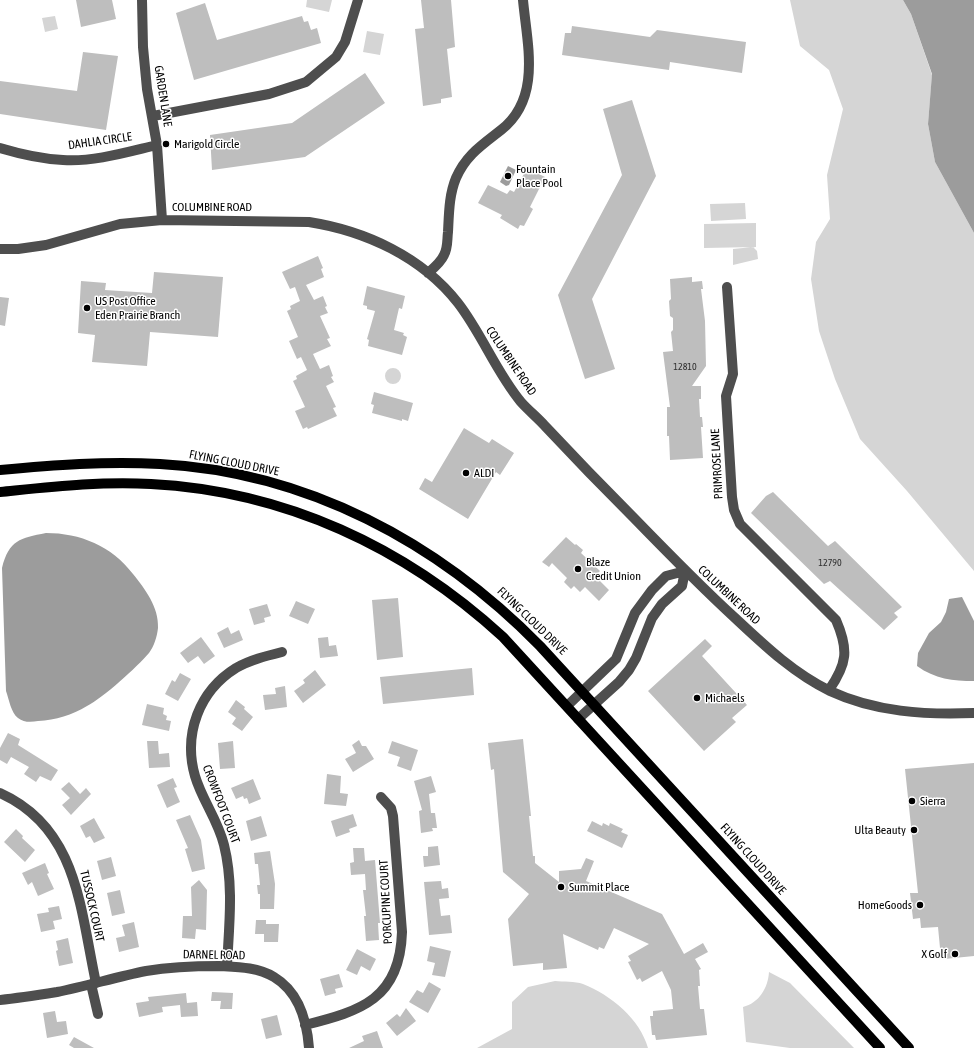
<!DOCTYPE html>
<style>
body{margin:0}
canvas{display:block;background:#fff}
</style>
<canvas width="974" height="1048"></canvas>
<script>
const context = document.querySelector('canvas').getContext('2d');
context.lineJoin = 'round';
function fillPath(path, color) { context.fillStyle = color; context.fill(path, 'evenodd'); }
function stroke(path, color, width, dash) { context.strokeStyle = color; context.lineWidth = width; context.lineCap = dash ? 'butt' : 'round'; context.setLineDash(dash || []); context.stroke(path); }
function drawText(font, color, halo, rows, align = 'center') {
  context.font = font + ' "Asap Condensed",sans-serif'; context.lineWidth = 3; context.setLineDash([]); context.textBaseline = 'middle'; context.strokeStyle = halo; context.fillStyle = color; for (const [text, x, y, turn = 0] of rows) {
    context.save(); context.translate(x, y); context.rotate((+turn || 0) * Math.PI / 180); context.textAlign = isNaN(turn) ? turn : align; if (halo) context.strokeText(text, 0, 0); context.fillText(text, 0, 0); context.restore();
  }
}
fillPath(new Path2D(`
 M307 0H332L329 12 306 7Z
 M790 0H903L911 14 932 75 928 124 935 162 974 233V571L907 491 860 439 835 379 819 331 811 279 816 242 830 219 827 175 843 109 829 70 800 46Z
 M55 16 58 29 45 32 42 18Z
 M367 31 384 34 380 55 363 52Z
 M745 203 746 219 711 221 710 204Z
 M756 223V247L704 248V224Z
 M753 247 757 251 758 259 733 265V249Z
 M385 376a8 8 0 1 1 16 0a8 8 0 1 1-16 0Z
 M769 972 790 983 854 1048H790L746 1042 743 1007C759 1003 768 988 769 972Z
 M555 981C563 982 575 981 583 984 611 995 640 1019 648 1048H477L512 1029V1002L528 987Z`), '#d5d5d5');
fillPath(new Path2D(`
 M903 0H974V233L935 162 928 124 932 74 911 14Z
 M508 166 516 170 509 185 506 186 500 182Z
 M46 533C80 533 112 546 133 574 145 589 159 607 158 628 157 637 154 646 149 653 137 667 103 698 87 706 72 715 56 720 38 721 32 722 24 723 18 718 11 713 9 699 6 691L2 568C9 540 20 538 46 533Z
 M962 597 974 621V681C953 681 935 679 917 666L918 653 929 633 941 622 946 612 949 599Z`), '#9c9c9c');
fillPath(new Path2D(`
 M76 0H112L116 19 81 27Z
 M421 0H451L455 47 447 49 452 97 441 99V103L423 106 415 29 424 28Z
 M205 3 217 40 302 16 304 22 308 21 311 30 317 28 321 43 194 80 176 13Z
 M572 26 650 37 657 30 746 42 742 73 670 62 669 70 562 55 565 33H571Z
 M83 52 118 56 106 130 0 114V81L77 91Z
 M365 73 385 103 305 157 212 170 210 135 292 123Z
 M632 100 656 176 592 299 615 369 585 379 558 295 622 175 603 109Z
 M527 168 545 177 530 207 533 209 524 226 520 225 518 229 500 218 502 215 478 203 488 185 507 194 510 190 514 192Z
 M318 256 323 268 321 269 324 277 306 285 314 300 323 296 327 306 325 307 328 313 320 316 330 338 327 339 331 346 313 354 320 369 329 365 333 376 331 377 334 382 326 386 336 407 333 408 337 416 308 429 307 427 303 429 295 411 305 407 293 381 297 379 296 376 307 370 301 357 297 359 289 341 298 337 287 311 291 309 290 306 300 301 295 287 290 289 282 272Z
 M154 272 223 277 218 337 150 332 147 366 92 362 95 335 78 333 81 281 106 283 105 290 152 293Z
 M692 277V282L702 281 703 289H701L705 321 706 366 692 386H701V399H699L700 417H702L703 427H701L703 458 670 460 669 436H667V407H670L663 352 673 351 671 332 673 330V318L670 316 669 301 671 299 670 279Z
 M367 286 405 296 402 309 399 308 394 330 404 333 403 335 407 337 402 355 368 346 369 340 367 339 375 311 367 309V306L363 305Z
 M0 297 9 298 5 326 0 325Z
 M374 392 413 403 408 421 402 419V421L372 413 374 405 371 404Z
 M464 428 489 443 492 439 514 453 500 475 496 472 468 519 419 489 425 478 432 482Z
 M773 492 828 546 835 541 902 607 894 613 898 617 884 630 830 581 824 584 751 513 766 496Z
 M566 537 575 545 576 544 583 550 581 553 600 571 595 576 609 590 599 601 585 587 580 592 574 586 571 589 564 582 567 578 552 563 549 567 542 562Z
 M398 598 403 657 377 660 372 600Z
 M296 601 315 609 308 624 289 616Z
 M267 604 271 616 264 618 265 622 254 625 249 609Z
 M228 627 231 634 239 630 243 640 224 648 217 633Z
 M201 637 215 656 204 664 198 656 188 663 180 653Z
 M328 637 329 646 336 645 338 656 320 658 318 638Z
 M705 639 712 646 702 656 747 705 732 718 736 722 704 751 648 691Z
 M472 668 474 695 383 704 380 677Z
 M315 670 326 685 303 703 294 691 305 683 303 680Z
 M180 673 191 679 178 701 165 694 172 680 175 682Z
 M285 686 287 707 265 710 263 695 276 694 275 688Z
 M236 700 245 707 244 709 253 717 242 731 232 724 236 718 228 712Z
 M147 704 164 708 163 714 167 716 166 720 171 721 169 731 142 725Z
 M8 733 20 739 18 745 58 770 51 781 40 776 36 782 24 774 29 767 11 757 7 764 0 760V748Z
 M523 739 531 816H529L533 856H535V863L559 882V871L581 869 586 858 594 861 586 881 662 914 684 954 703 943 708 952 695 959 701 969 699 970 700 986H698L700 1009H704L707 1035 656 1040 655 1035H652L650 1016H653V1011L673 1009 671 990 662 971 642 982 640 978 637 980 628 962 631 961 628 956 649 944 614 928 604 949 599 947 598 950 563 934 567 968 543 970V963L513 966 508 919 529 894 503 872 494 769 491 770 488 743Z
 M359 740 362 746H366L374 759 353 772 345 759 356 753 352 745Z
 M147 741H158L159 754 169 753 170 767 149 768Z
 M233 741 235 768 220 769 218 743Z
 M392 741 418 750 411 771 397 766 400 757 388 753Z
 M974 763V956L944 959 943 948H940L938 927 921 928 920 918 913 919 910 893H918L905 769Z
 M327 774 341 776 340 793 348 794 346 806 324 804Z
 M431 776 436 792 429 794 431 813H435L437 828H432L433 831 421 833 419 811 422 810 414 781Z
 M173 778 177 787 174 788 180 802 167 808 157 785Z
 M253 779 261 799 249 804 247 798 244 799 243 796 236 799 231 788Z
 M69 782 80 794 86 788 91 794 71 815 62 805 70 798 61 789Z
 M353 814 357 826 349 829 350 832 336 837 331 821Z
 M190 815 201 840 205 869 192 872 185 849 188 848 176 820Z
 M261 816 267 836 251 841 246 821Z
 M94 818 105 838 94 843 90 836 86 838 80 826Z
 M592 821 602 826 603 823 609 826 610 823 623 829 621 832 628 835 622 848 587 831Z
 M16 829 23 836 22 838 35 850 25 862 4 842Z
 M438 846 440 865 424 867 423 856H428V847Z
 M353 848H364L365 861 375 860 380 923H378L379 940 366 941 364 916H366L363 890H366L365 874 351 875 350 863 354 862Z
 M270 851 275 884 274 909H260V894H258L257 885H260L258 864H255L254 853Z
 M111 857 116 876 102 880 97 861Z
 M45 863 49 873 47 874 54 889 38 896 32 882 28 885 22 873Z
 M199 880 207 890 206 930 196 929 195 939 182 938 183 916H192L191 887Z
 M441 881 442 889 448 888 449 898 439 899 441 916 450 915 452 933 429 935 424 882Z
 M120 890 125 913 112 916 107 893Z
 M59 906 62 919 53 921 55 929 41 932 37 914 49 912 48 908Z
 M256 920H266V924H279L278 942H264V934H255Z
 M134 922 139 947 119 952 116 938 125 936 122 925Z
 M68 938 73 963 59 966 56 951 58 950 56 941Z
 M430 946 451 951 445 977 432 975 435 963 427 961Z
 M357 949 376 959 370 971 361 966 357 975 346 970Z
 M339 974 343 987 335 989 336 993 325 996 320 979Z
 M429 982 441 989 428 1013 409 1002 417 990 423 993Z
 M212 992 233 993 232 1009H220L221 1001H211Z
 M186 993 187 1003 197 1002 198 1016 181 1017 180 1005 162 1007 163 1012 139 1017 136 1003 149 1001 148 997Z
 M406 1008 416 1021 397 1036 386 1023 397 1014 400 1017Z
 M55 1011 57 1022 66 1021 68 1034 47 1038 43 1013Z
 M277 1015 282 1035 266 1039 261 1019Z
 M377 1031 383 1048H349L364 1041 362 1036Z
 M74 1037 94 1048H74L69 1045Z`), '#bebebe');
stroke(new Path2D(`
 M142 0 143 47 147 89 157 145 162 220
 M153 116 269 94 306 82 336 57 345 42 358 0
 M0 148C20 154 43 159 63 160 94 162 127 152 157 145
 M0 249H18L46 245 120 224 162 220 309 222C366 231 422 257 458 303 482 334 496 372 521 402 528 410 538 418 545 426 574 457 603 487 633 517 666 551 699 585 734 617 764 645 793 673 830 691 875 712 925 715 974 713
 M428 273C434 268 441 262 444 255 448 248 447 240 448 232 449 213 449 195 456 178 466 155 482 145 501 130 542 98 527 44 523 0
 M727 287 733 374 726 396 732 497 734 510 740 524 836 620C849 650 847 664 829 690
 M567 706 616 659 635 613 652 590 666 576 685 571
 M578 719 619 682 629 670 636 658 652 618 662 604 682 586 685 571
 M0 793C78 828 80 909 96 983
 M227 966C229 926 234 885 224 845 218 820 202 800 195 776 183 734 199 691 236 668 250 660 266 656 282 652
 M91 984 98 1014
 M0 1000C19 998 38 995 57 992 87 986 116 977 146 971 170 967 194 966 219 966 238 967 257 967 274 977 299 992 307 1021 309 1048
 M305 1025C361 1011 400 999 402 932L393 816 391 808 381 797`), '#4e4e4e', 10);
stroke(new Path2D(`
 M0 470C53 465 106 461 160 464 307 472 438 542 540 646L909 1048
 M0 492C50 487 100 481 151 484 285 491 405 547 503 637L880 1048`), '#000', 10);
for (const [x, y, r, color] of [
 [166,144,4,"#000"],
 [508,176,4,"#000"],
 [87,308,4,"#000"],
 [466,473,4,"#000"],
 [578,569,4,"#000"],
 [697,698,4,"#000"],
 [912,801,4,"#000"],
 [914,830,4,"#000"],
 [561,887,4,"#000"],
 [920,905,4,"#000"],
 [955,954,4,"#000"]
]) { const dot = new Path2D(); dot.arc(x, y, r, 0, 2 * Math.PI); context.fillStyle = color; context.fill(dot); stroke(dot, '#fff', 1.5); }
drawText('10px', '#303030', null, [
 ["12810",685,367],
 ["12790",830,563]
]);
drawText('12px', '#000', '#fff', [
 ["GARDEN LANE",163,96,81],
 ["DAHLIA CIRCLE",100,141,-8],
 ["COLUMBINE ROAD",212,207],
 ["COLUMBINE ROAD",511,361,56],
 ["FLYING CLOUD DRIVE",234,463,11],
 ["PRIMROSE LANE",717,464,-93],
 ["COLUMBINE ROAD",729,595,43],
 ["FLYING CLOUD DRIVE",532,621,44],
 ["CROWFOOT COURT",221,804,69],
 ["FLYING CLOUD DRIVE",753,859,48],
 ["PORCUPINE COURT",386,902,-93],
 ["TUSSOCK COURT",92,906,77],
 ["DARNEL ROAD",214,955,1]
]);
drawText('12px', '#000', '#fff', [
 ["Marigold Circle",174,144],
 ["Fountain",516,169],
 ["Place Pool",516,183],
 ["US Post Office",95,301],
 ["Eden Prairie Branch",95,315],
 ["ALDI",474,473],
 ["Blaze",586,562],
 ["Credit Union",586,576],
 ["Michaels",705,698],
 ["Sierra",920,801],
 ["Ulta Beauty",906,830,"right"],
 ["Summit Place",569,887],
 ["HomeGoods",912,905,"right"],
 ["X Golf",947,954,"right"]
], 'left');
</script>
